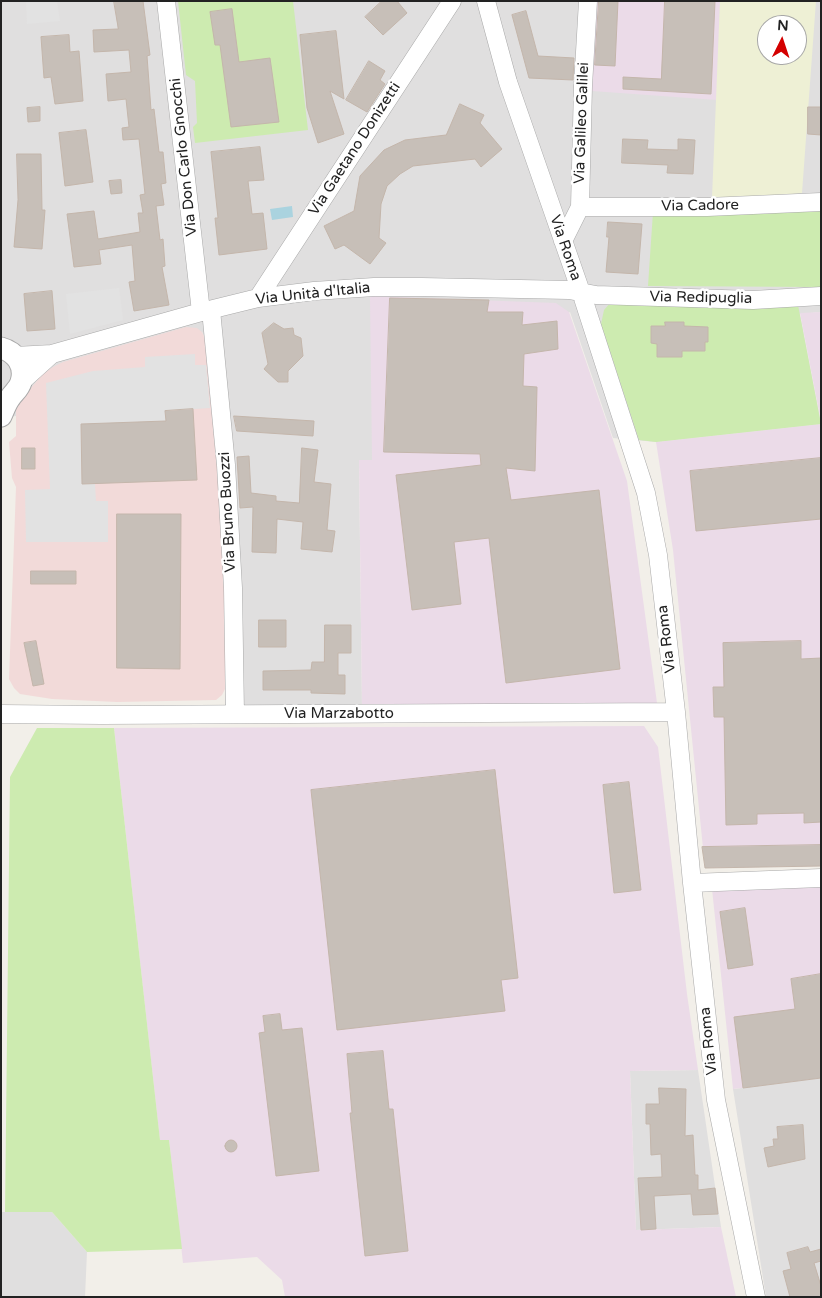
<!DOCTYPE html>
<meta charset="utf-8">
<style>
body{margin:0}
#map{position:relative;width:822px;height:1298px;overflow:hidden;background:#f2efe9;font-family:"Varela Round",sans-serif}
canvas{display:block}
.frame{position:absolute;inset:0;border:2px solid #222;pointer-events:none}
.north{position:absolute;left:757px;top:15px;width:50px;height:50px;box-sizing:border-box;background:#fff;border:1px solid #a7a7a7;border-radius:50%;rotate:4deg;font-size:14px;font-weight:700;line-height:20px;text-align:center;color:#222}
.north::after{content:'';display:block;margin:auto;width:18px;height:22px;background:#d40000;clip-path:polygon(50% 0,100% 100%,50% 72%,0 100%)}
</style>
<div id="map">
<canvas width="822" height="1298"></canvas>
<div class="frame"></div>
<div class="north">N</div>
</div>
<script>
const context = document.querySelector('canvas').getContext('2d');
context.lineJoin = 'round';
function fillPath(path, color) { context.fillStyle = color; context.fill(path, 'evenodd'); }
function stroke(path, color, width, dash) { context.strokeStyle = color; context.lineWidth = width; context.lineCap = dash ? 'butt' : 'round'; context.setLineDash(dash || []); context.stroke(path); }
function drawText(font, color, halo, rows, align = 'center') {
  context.font = font + ' "Varela Round",sans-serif'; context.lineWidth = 5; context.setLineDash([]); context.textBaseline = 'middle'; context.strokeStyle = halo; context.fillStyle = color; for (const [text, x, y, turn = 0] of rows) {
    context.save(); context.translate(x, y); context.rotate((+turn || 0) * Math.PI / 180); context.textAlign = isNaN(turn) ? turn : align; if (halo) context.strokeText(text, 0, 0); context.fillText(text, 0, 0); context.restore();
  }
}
fillPath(new Path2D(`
 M1 1H821V312L800 314 821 424 656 442 613 438 570 312 372 460H359L362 707 225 706V599L220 499 205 338 202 332 16 405V416L1 417ZM767 25H797V55H767Z
 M698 1070 721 1227 636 1230 630 1071Z
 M821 1078V1297H766L733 1089Z
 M1 1212H52L87 1252 85 1297H1Z`), '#e0dfdf');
fillPath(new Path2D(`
 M186 327 197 328 202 332 205 338 220 499 225 599 226 687 222 695 216 700 117 702 52 699 20 694 14 688 9 679 16 487 12 478 9 442 16 436V405L43 374 53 367 63 362Z`), '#f2dad9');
fillPath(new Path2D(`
 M595 1H720L717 100 592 91Z
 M370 296 556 303 569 312 627 481 657 703 362 707 359 460H372Z
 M821 312V422L800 313Z
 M821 424V866L705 868 673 550 656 442Z
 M644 726 658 747 687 994 698 1070 630 1071 636 1230 721 1227 736 1297H285L282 1280 257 1257 183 1263 169 1140 160 1141 114 728Z
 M821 885V1078L733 1089 712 889Z`), '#ebdbe8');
fillPath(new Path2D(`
 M720 1H816L802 193 750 198H712ZM767 25H797V55H767Z`), '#eef0d5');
fillPath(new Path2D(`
 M178 1H293L308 130 195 143 193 127 197 123 195 81 186 75Z
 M821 209V287L648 286 653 212Z
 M611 302 798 305 821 424 656 442 639 440 601 324 604 310Z
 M37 728H114L160 1140H169L182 1249 87 1252 52 1212H5L10 777Z`), '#cdebb0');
fillPath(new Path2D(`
 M26 1H57L60 21 27 24Z
 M119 288 123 320 70 334 66 294Z
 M195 354V365H206L210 408 165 411 166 421 81 425 82 484H95L96 501H108V542H26L25 490 50 489 46 383 93 371 145 367V357Z`), '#e2e2e2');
fillPath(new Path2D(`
 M292 206 293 217 272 220 270 209Z`), '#aad3df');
const building = new Path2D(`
 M114 1H143L150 55 147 56 151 110 154 109 159 152H163L166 183 161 184 164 205 156 206 160 240 163 239 165 266 162 267 169 305 134 311 129 282 135 281 132 245 99 250 101 264 74 267 67 214 94 211 98 239 140 232 138 213H143L140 195 145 194 139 139 123 140 122 128 129 127 126 99 108 101 106 74 131 72 129 50 94 52 93 30 118 29Z
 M382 1H397L407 13 383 35 365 17Z
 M599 1H618L615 66 595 65Z
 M665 1H715L711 94 623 89V77L661 79Z
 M232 9 239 62 270 58 279 122 231 127 220 45H215L210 12Z
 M526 11 538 56 574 58 573 80 529 78 512 15Z
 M336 31 344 99 330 91 344 134 318 143 307 108 300 35Z
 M69 35 70 52 79 51 83 101 55 104 51 77 44 78 41 37Z
 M369 61 385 71 380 80 385 84 367 112 346 100Z
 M460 104 484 115 480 123 502 149 481 167 475 159 413 166 400 174 387 186 381 204 379 238 386 243 370 264 344 245 335 249 324 226 354 211 360 176 384 150 405 140 446 135Z
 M40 107V121L28 122 27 108Z
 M808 107H821V135L808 134Z
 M86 130 93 182 65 186 59 133Z
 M623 139 648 140 647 149 678 150V139L695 140 693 174 667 173 668 165 622 163Z
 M260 147 264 180 248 181 252 214 263 213 267 249 219 255 215 218H218L211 152Z
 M17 154H41L42 210H45L42 249 14 247 18 200Z
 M121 180 122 193 111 194 109 181Z
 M608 222 642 224 638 274 606 272 609 237H607Z
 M52 291 55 329 27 331 24 294Z
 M390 298 489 300 487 312H523L522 325 557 321 558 349 524 354 523 386 537 387 535 471 506 468 511 500 599 490 620 669 506 683 489 538 454 542 461 604 412 610 396 475 481 465 480 454 384 452Z
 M665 322H684V326L708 327V342H705V351H682V357H657V344L651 343V326H665Z
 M274 323 284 329 293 328 294 335 301 338 303 356 288 371V382H278L264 369 268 364 262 333Z
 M193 409 197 480 82 484 81 424 166 421 165 411Z
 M234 416 314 421 313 436 237 431Z
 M22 448H35V469H22Z
 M302 448 318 450 314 482 331 484 327 530 335 531 332 552 301 549 303 522 277 519 276 553 252 552 253 507 240 508 237 457 249 456 251 493 276 496V501L299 503Z
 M821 458V519L696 531 690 471Z
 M117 514H181L180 669 117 668Z
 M31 571H76V584H31Z
 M259 620H286V647H259Z
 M325 625H351V653H338V675H345V694L311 693V690H263V671L311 670 312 662H324Z
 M36 641 44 684 33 686 24 643Z
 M801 641V659L821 658V822L804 823V813L757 814V824L726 825 724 717H714L713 687H724L723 643Z
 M495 770 518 978 501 980 505 1011 337 1030 311 790Z
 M629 782 641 890 614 893 603 785Z
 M821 845V866L705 868 702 847Z
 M745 908 753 965 728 969 720 912Z
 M821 974V1078L743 1088 734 1017 795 1009 791 979Z
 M280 1014 282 1030 302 1028 319 1171 276 1176 259 1033 265 1032 263 1016Z
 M383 1051 389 1109H393L408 1251 365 1256 350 1113H352L347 1054Z
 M659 1088 686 1089 685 1136 693 1135 695 1175H698V1190L715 1188 718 1214 693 1215 691 1194 654 1196 656 1229 641 1230 638 1178 662 1177 661 1154 651 1155 650 1124H646V1104H659Z
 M803 1125 805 1159 768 1167 764 1148 774 1146 773 1139H778L777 1127Z
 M225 1146a6 6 0 1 1 12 0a6 6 0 1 1-12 0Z
 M808 1247 810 1252 821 1249V1261L814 1263 821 1286V1297H790L783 1271 791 1269 787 1253Z`);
fillPath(building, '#c7bfb8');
stroke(building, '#c4b6ab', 1);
const minor = new Path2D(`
 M166 1 201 312
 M486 1 508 82 581 292 646 493 658 555 676 712 692 883 716 1100 756 1297
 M580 207H707L821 202
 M563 241 580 207 583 86 588 1
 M258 298 452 1
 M211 310 226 465 233 588 235 714
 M15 356 52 354 201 312 258 298 314 291 374 287H422L569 290 596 295 753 300 821 296
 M21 382 52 354
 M1 714 102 715 676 712
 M692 883 821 878`);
const tertiary = new Path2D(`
 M1 348C16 352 26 366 21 382 19 389 14 392 10 398 6 403 4 410 1 416`);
stroke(minor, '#a9a9a9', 19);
stroke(tertiary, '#a9a9a9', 23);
stroke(minor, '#fff', 18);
stroke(tertiary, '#fff', 21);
drawText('15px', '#222', '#fff', [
 ["Via Galileo Galilei",582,123,-88],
 ["Via Gaetano Donizetti",355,149,-57],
 ["Via Don Carlo Gnocchi",184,157,-96],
 ["Via Cadore",700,206,-1],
 ["Via Roma",565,248,71],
 ["Via Unità d'Italia",313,294,-6],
 ["Via Redipuglia",701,298,1],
 ["Via Bruno Buozzi",228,512,-93],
 ["Via Roma",667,639,-97],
 ["Via Marzabotto",339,714],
 ["Via Roma",709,1041,-96]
]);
</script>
